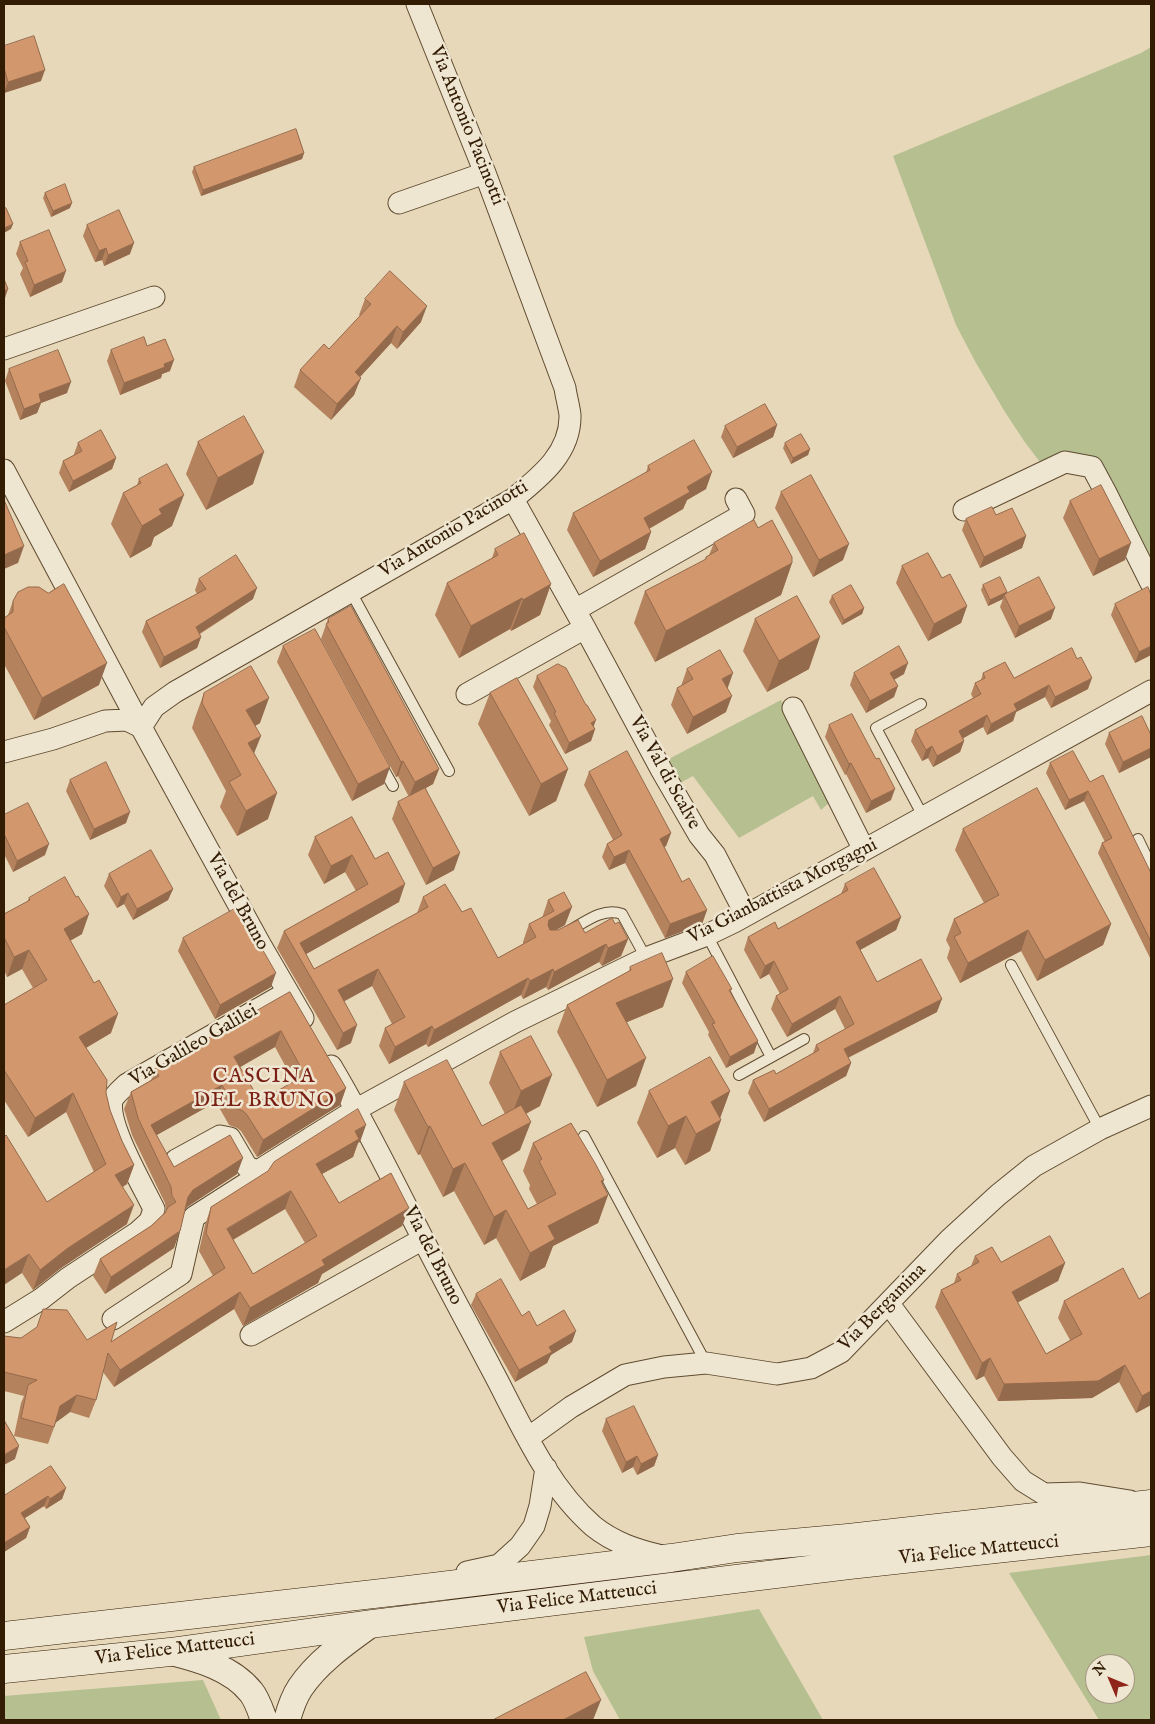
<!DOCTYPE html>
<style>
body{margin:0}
#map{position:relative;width:1155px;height:1724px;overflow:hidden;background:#e7d8b9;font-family:"IM FELL English",serif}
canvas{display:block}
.frame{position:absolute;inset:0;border:5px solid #321c03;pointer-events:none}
.north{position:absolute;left:1085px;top:1654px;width:50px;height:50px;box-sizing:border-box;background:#efe6d2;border:1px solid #a3957f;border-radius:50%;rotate:315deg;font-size:14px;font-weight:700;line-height:20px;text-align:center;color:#321c03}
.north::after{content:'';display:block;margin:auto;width:18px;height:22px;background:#8f2418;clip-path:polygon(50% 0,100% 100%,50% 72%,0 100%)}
</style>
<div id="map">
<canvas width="1155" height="1724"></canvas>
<div class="frame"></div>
<div class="north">N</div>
</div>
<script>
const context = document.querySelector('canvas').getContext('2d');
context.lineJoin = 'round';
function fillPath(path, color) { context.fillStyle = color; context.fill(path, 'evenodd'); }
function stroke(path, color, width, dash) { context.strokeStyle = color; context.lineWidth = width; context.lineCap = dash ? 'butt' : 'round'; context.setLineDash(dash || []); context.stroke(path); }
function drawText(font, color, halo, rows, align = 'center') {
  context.font = font + ' "IM FELL English",serif'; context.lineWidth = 5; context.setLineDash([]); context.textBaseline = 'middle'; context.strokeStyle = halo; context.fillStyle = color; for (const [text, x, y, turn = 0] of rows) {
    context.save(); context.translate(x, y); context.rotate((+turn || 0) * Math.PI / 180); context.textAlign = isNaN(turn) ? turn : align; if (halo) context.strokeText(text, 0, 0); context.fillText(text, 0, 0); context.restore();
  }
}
fillPath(new Path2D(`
 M1151 47V568L1093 460 1043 466 1024 441 1005 412 976 363 956 325 893 156 1141 53Z
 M781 700 830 802 821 810 813 796 739 838 693 776 680 783 665 761Z
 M1151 1555V1720H1099L1009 1573ZM1095 1664H1125V1694H1095Z
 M759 1609 823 1720H620L593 1671 584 1637Z
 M203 1680 221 1720H4V1696Z`), '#b5bf90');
const service = new Path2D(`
 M351 592 449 771
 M921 704 876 728 924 818
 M380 763 393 786
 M1138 839 1151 866
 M569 931C585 922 603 907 622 914L646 958
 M707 935 771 1057
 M1011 965 1100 1129
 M739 1075 804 1039
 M584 1136 706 1363`);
const minor = new Path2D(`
 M399 203 485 173
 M4 349 154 297
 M4 470 141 727 127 720 105 721 53 739 4 752
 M513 499 585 628 662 771 699 835 715 855 746 915
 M964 510 1065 462 1092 467 1106 493 1151 583
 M575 610 744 514 736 499
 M467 694 585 628
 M793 708 864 850
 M303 1018 260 944 141 727 154 707 175 692 513 499C540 477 571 453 570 415 569 406 566 396 565 388L485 173 417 4
 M331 1066C364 1121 392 1179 422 1237 444 1281 468 1324 491 1368 520 1422 546 1485 593 1526 614 1543 637 1550 662 1556
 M176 1160 220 1136 230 1138 247 1167 258 1171 357 1109 515 1022 646 958 707 935 734 922 1151 691
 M889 1304 1002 1457 1023 1481 1044 1494 1080 1493 1130 1501
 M113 1319 181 1274 194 1217 255 1178 258 1171
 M4 1322 41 1299 68 1278 138 1232 150 1221 154 1209C143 1186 107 1125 112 1101 114 1095 123 1088 127 1084L288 992
 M251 1335 423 1239
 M528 1438 571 1407 625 1375 664 1367 706 1363 777 1374 811 1368 841 1352 949 1240 998 1195 1034 1166 1100 1129 1151 1106
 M467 1572 499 1565 520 1546 534 1526 540 1506 546 1468`);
const tertiary = new Path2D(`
 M171 1652C199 1659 232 1668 251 1692 257 1699 261 1712 264 1720
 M287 1720C290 1709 294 1697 300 1688 317 1662 346 1642 371 1624`);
const secondary = new Path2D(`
 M4 1636 400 1591 671 1558 737 1548 848 1538 1151 1504
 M4 1669 170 1652 371 1624 849 1565 1151 1532`);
stroke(service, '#5f4b30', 12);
stroke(minor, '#5f4b30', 23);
stroke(tertiary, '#5f4b30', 28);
stroke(secondary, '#321c03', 29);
stroke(service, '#efe6d2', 10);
stroke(minor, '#efe6d2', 21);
stroke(tertiary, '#efe6d2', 26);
stroke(secondary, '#efe6d2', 28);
fillPath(new Path2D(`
 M4 46 41 81 4 93Z
 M304 153 302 159 201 196 192 172 194 167Z
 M45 193 70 208 51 217 43 198Z
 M87 225 130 254 104 266 102 260 95 262 83 236Z
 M20 242 62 282 30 297 20 274 23 268 16 254Z
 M365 299 421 322 397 349 391 343 360 377 354 395 331 420 294 387 300 370 329 349 360 316 359 315Z
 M111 350 170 371 162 374 161 378 120 395 107 361Z
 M9 369 67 393 41 403 37 413 20 420 5 381Z
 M777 425 773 437 733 458 721 437 725 426Z
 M198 442 253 484 206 510 186 474Z
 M78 443 116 458 112 469 69 492 59 473 63 461 74 455V454Z
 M785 443 810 449 808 455 791 464 783 448Z
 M648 466 706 489 687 500 683 509 649 529 651 532 645 549 593 577 567 530 573 513 646 473Z
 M139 479 172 526 154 537 151 546 130 558 111 524 123 493 137 485Z
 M781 492 843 560 813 577 775 508Z
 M1070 501 1125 560 1093 576 1063 518Z
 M996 515 1026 536 1022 548 980 568 962 530 966 519Z
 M758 528 792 563 781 595 655 662 634 623 645 591 705 560 706 557 709 555 714 543Z
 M495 549 551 584 540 615 511 631 510 629 459 658 435 615 447 583 492 558Z
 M902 566 942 578 967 606 961 623 928 641 896 583Z
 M199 579 253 599 200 634 201 637 197 648 160 668 142 632 146 621 197 594 195 590Z
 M983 585 1007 592 1006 594 1051 619 1015 638 1000 607 1003 599 988 606 981 590Z
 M48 593 99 685 34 720 4 664V618L8 615 13 601Z
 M832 596 864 608 862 614 842 625 829 602Z
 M1115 604 1151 655 1135 663 1111 615Z
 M328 619 439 769 433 784 426 788 454 870 426 885 392 819 398 802 409 797 398 776 396 777 321 639Z
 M755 619 809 669 767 692 743 651Z
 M283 646 384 784 352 801 277 662Z
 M687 669 728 688 726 712 687 734 671 705 677 688 681 686Z
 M854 673 904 674 894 680V697L866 713 850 685Z
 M983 673 1088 689 1051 708 1045 697 1016 712 1013 721 987 735 983 727 963 738 964 741 960 752 933 767 928 758 922 761 911 741 915 730 973 698 971 694 975 683 981 680Z
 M537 676 593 727 595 729 591 741 565 754 549 725 551 721 533 687Z
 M204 693 260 723 255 726 254 754 268 819 237 836 220 807 226 791 192 728 195 718Z
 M490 693 568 769 556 801 529 816 478 724Z
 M829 725 876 759 891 800 866 813 846 774 845 775 825 737Z
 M1109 733 1151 735V757L1119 773 1105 744Z
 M1050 763 1090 782 1151 873V960L1098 853 1102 843 1105 842 1084 801 1065 810 1046 773Z
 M589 772 671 833 666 846 664 847 682 882 707 910 702 924 665 938 625 863 609 870 602 857 607 844 613 840 584 785Z
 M70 780 126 823 90 840 66 791Z
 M4 815 45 855 13 872 4 854Z
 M352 817 399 902 306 954 314 969 417 913 423 897 462 912 498 958 523 944V942L529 924 542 918 548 900 565 925 556 930 585 933 615 924 628 939 621 956 602 966 599 962 548 990 546 987 523 999 521 995 428 1047 426 1044 389 1064 379 1046 385 1028 392 1024 372 986 344 1001 351 1043 337 1050 277 948 284 931 356 891 345 872 324 884 308 855 315 837Z
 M963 829 1111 924 1103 945 1037 981 1021 951 960 983 947 958 950 948 946 940 954 919 984 903 955 850Z
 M109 874 173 889 168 900 133 920 124 904 117 908 104 886Z
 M845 884 901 917 896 930 860 950 877 982 937 1012 848 1058 851 1063 846 1076 764 1122 748 1093 753 1080 776 1074 813 1053 816 1045 845 1029 835 1009 787 1037 771 1009 776 996 780 994 769 974 760 979 744 950 748 937 778 929 841 894Z
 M29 898 82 934 70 941 111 1033 86 1048 106 1093 110 1110 122 1141 134 1165 127 1184 123 1187 127 1224 61 1268 33 1290 22 1273 47 1202 94 1172 66 1112 28 1137 4 1100V1005L33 988 22 969 7 977 4 970V914L27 902Z
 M183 938 271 987 215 1019 178 951Z
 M630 967 663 1007 627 1022 636 1086 597 1107 557 1032 567 1005 629 971Z
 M686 972 732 989 730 992 754 1053 726 1068 708 1035 709 1032 682 983Z
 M290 992 346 1088 340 1105 257 1157 241 1131 237 1128 229 1125 216 1102 156 1135 174 1167 237 1174 187 1207 185 1209 174 1248 105 1294 93 1276 100 1259 151 1226 166 1211 165 1203 132 1135 124 1109 131 1092 151 1080 155 1069ZM275 1047 294 1082 260 1101 240 1067Z
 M500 1052 540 1106 526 1114 520 1150 502 1161 528 1209 537 1204 529 1189 530 1185 523 1171 533 1143 604 1180 602 1183 608 1195 598 1223 553 1246 545 1267 520 1281 496 1238 484 1245 454 1191 443 1197 420 1154 418 1155 394 1110 404 1082 482 1126 505 1114 489 1083Z
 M649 1091H730L720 1118 721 1120 710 1151 685 1165 675 1148 657 1158 637 1123Z
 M360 1142 358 1143 353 1157 322 1174 339 1203 409 1208 402 1226 322 1274 318 1283 243 1326 234 1309 114 1387 103 1372 96 1400 89 1418 70 1412 56 1422 48 1444 14 1436 21 1403 24 1396 4 1391V1336L21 1338 87 1340 111 1342 213 1276 199 1251 205 1225 211 1207ZM285 1209 305 1243 253 1274 233 1240Z
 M975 1256 1001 1262 1065 1263 1058 1281 1017 1303 1046 1354 1070 1340 1058 1318 1064 1301 1139 1299 1151 1292V1405L1136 1413 1119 1382 1092 1398 998 1401 984 1376 976 1380 935 1307 941 1290 954 1283 957 1274 971 1266Z
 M476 1294 522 1316 537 1326 572 1342 550 1355 547 1363 515 1382 471 1305Z
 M606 1419 658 1455 654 1466 637 1475 633 1467 622 1473 602 1431Z
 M66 1488 62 1499 46 1509 44 1506 25 1518 30 1527 26 1538 4 1552V1496Z`), '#b5825e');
fillPath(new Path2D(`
 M45 70 41 81 4 93 8 82Z
 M304 153 302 159 201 196 203 190Z
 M72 203 70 208 51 217 53 211Z
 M13 224 11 229 4 233V228Z
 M134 243 130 254 104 266 108 255Z
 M106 248 102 260 95 262 99 251Z
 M66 271 62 282 30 297 34 285Z
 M8 289 4 301V291Z
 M427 306 421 322 397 349 403 332Z
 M397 326 391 343 349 389 355 372Z
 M174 360 170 371 162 374 161 378 120 395 124 383 164 364Z
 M361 378 354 395 331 420 337 404Z
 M71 382 67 393 41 403 37 413 20 420 24 409 39 394Z
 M777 425 773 437 733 458 737 447Z
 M810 449 808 455 791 464 793 458Z
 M264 452 253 484 206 510 218 478Z
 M116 458 112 469 69 492 73 481Z
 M712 472 706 489 687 500 683 509 638 535 644 518 687 487Z
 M184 495 172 526 154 537 151 546 130 558 142 526 159 509Z
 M651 532 645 549 593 577 600 561Z
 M1026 536 1022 548 980 568 984 557Z
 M1131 543 1125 560 1093 576 1099 559Z
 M849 544 843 560 813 577 819 560Z
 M24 546 18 563 4 569V555Z
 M792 563 781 595 655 662 666 631Z
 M551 584 540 615 511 631 523 600Z
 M257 588 253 599 192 638 196 627Z
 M1007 592 1005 597 1004 595 1003 599 988 606 990 600Z
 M522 598 510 629 459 658 471 626Z
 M967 606 961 623 928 641 934 624Z
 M864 608 862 614 842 625 844 620Z
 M1055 608 1051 619 1015 638 1019 626Z
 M201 637 197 648 160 668 164 657Z
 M820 637 809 669 767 692 779 661Z
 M1151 646V655L1135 663 1139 652Z
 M107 663 99 685 34 720 42 698Z
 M908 663 904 674 886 684 890 673Z
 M733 673 727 690 722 679Z
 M1092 678 1088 689 1051 708 1055 697Z
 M1049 685 1045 697 1016 712 1013 721 987 735 991 724 1014 704Z
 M898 686 894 697 866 713 870 701Z
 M732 696 726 712 687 734 693 717Z
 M269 698 260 723 237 736 246 710Z
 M987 715 983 727 955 743 959 731Z
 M596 720 592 731 595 729 591 741 565 754 569 743 591 723Z
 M261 736 251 761 248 743Z
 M964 741 960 752 933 767 937 756Z
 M932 746 928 758 922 761 926 750Z
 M1151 748V757L1119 773 1123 762Z
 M403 761 398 776 396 777 401 762Z
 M851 763 846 774 845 775 849 764Z
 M390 767 384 784 352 801 358 784Z
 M439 769 433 784 409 797 415 782Z
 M568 769 556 801 529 816 541 784Z
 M895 789 891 800 866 813 871 801Z
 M1088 791 1084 801 1065 810 1069 800Z
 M277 793 268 819 237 836 246 811Z
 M130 812 126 823 90 840 94 829Z
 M671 833 666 846 655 852 660 839Z
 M49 844 45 855 13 872 17 861Z
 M629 850 625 863 609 870 614 857Z
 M460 853 454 870 426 885 433 868Z
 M352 855 345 872 324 884 331 866Z
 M405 884 399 902 299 958 300 943Z
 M173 889 168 900 133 920 137 909Z
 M128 893 124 904 117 908 121 897Z
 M572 907 565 925 542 938 549 920Z
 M707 910 702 924 665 938 670 924Z
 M89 914 82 934 57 948 64 929Z
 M901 917 896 930 851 955 856 942Z
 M1111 924 1103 945 1037 981 1045 960Z
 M1028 930 1021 951 960 983 968 963Z
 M628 939 621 956 602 966 608 948Z
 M606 944 599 962 548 990 554 972Z
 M29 950 22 969 7 977 14 957Z
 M774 961 769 974 760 979 765 966Z
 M378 969 372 986 332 1008 338 990Z
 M553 969 546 987 523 999 530 981Z
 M276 973 271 987 215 1019 220 1005Z
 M528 978 521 995 428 1047 434 1030Z
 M673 979 663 1007 606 1031 616 1003Z
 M840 996 835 1009 787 1037 792 1024Z
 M942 999 937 1012 839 1062 844 1049Z
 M118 1014 111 1033 72 1056 79 1037Z
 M357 1025 351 1043 337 1050 343 1033Z
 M432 1026 426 1044 389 1064 395 1047Z
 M281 1031 275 1047 228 1074 234 1057Z
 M758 1041 754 1053 726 1068 730 1057Z
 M646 1058 636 1086 597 1107 607 1080Z
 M851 1063 846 1076 764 1122 769 1109Z
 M552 1075 540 1106 509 1122 521 1091Z
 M222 1085 216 1102 148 1140 151 1125Z
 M346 1088 340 1105 257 1157 263 1140Z
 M730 1091 719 1121 721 1120 710 1151 685 1165 696 1134 711 1102Z
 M73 1093 66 1112 28 1137 35 1118Z
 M686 1116 675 1148 657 1158 668 1126Z
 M531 1122 520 1150 482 1172 492 1143Z
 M366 1125 360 1142 358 1143 353 1157 309 1181 316 1164 355 1131Z
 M430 1126 420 1154 418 1155 428 1127Z
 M243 1158 237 1174 187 1207 182 1214 188 1197 193 1190Z
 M465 1163 454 1191 443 1197 453 1169Z
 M134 1165 127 1184 108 1194 115 1175Z
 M604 1180 596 1201 608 1195 598 1223 553 1246 545 1267 520 1281 530 1253 548 1226 601 1181Z
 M291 1191 285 1209 220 1247 227 1229Z
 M134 1205 127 1224 61 1268 33 1290 40 1270 68 1248Z
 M409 1208 402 1226 322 1274 318 1283 243 1326 250 1308 322 1260Z
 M506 1210 496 1238 484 1245 494 1217Z
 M180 1231 174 1248 105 1294 111 1277Z
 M29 1254 22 1273 4 1285V1270Z
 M1065 1263 1058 1281 1005 1309 1012 1292Z
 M240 1292 234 1309 114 1387 120 1370Z
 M576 1331 572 1342 551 1355 547 1363 515 1382 519 1370 549 1347Z
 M990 1358 984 1376 976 1380 982 1363Z
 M1125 1365 1119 1382 1092 1398 998 1401 1004 1384Z
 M1151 1391V1405L1136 1413 1142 1396Z
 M77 1395 70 1412 54 1424 60 1406Z
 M19 1446 15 1459 4 1465V1455Z
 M658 1455 654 1466 637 1475 641 1464Z
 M637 1456 633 1467 622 1473 626 1462Z
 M66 1488 62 1499 46 1509 50 1499Z
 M48 1496 44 1506 17 1523 21 1513Z
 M30 1527 26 1538 4 1552V1543Z
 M601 1700 593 1720H563Z`), '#946a4c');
const building = new Path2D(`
 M34 36 45 70 8 82 4 68V46Z
 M296 129 304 153 203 190 194 167Z
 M65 184 72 203 53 211 45 193Z
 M6 208 13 224 4 228V209Z
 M119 210 134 243 108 255 106 248 99 251 87 225Z
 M49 230 66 271 34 285 25 262 28 261 20 242Z
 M390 271 427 306 403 332 397 326 355 372 361 378 337 404 300 370 324 344 329 349 371 304 365 299Z
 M4 279 8 289 4 291Z
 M144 337 147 346 165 339 174 360 164 364 165 367 124 383 111 350Z
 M58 350 71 382 39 394 41 402 24 409 9 369Z
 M765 404 777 425 737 447 725 426Z
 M244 416 264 452 218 478 198 442Z
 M101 430 116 458 73 481 63 461 82 451 78 443Z
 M801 434 810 449 793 458 785 443Z
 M694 440 712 472 687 487 690 492 644 518 651 532 600 561 573 513 650 470 648 466Z
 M167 464 184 495 159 509 162 514 142 526 123 493 141 483 139 479Z
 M811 475 849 544 819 560 781 492Z
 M1101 485 1131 543 1099 559 1070 501Z
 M4 500 24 546 4 555Z
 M992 507 996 515 1012 508 1026 536 984 557 966 519Z
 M754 520 758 528 772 520 792 557V563L666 631 645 591 706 559V557L718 550 714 543Z
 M524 533 551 584 523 600 522 598 471 626 447 583 498 555 495 549Z
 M928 553 942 578 950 574 967 606 934 624 902 566Z
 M236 555 257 588 196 627 201 637 164 657 146 621 206 589 199 579Z
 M1000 577 1007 592 990 600 983 585Z
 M1039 577 1055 608 1019 626 1004 595Z
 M64 584 107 663 42 698 4 627V618L13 612V601L18 592 28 587H39L48 593Z
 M851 585 864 608 844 620 832 596Z
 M1148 587 1151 595V646L1139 652 1115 604Z
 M797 596 820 637 779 661 755 619Z
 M351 606 439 769 415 782 403 761 401 762 326 624 329 622 328 619Z
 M315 629 390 767 358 784 283 646Z
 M899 646 908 663 890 673 898 686 870 701 854 673Z
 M1072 648 1077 659 1081 657 1092 678 1055 697 1049 685 1014 704 1017 710 991 724 987 715 959 731 964 741 937 756 932 746 926 750 915 730 981 694 975 683 985 678 983 673 1005 662 1014 678Z
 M720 650 733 673 722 679 732 696 693 717 677 688 693 679 687 669Z
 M558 664 566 668 586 705H587L596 720 591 723 595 729 569 743 554 713 556 712 537 676Z
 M251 666 269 698 246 710 261 736 248 743 277 793 246 811 229 782 241 775 202 703 204 693Z
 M517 678 568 769 541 784 490 693Z
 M852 714 876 759 879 758 895 789 871 801 851 763 849 764 829 725Z
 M1142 716 1151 735V748L1123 762 1109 733Z
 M627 751 671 833 660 839 682 882 689 878 707 910 670 924 629 850 614 857 607 844 622 835 589 772Z
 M1073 751 1090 782 1103 775 1151 873V942L1102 843 1112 838 1088 791 1069 800 1050 763Z
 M106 762 130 812 94 829 70 780Z
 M425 788 460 853 433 868 398 802Z
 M1037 788 1111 924 1045 960 1028 930 968 963 954 937 961 933 954 919 999 895 963 829Z
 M28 803 49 844 17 861 4 834V815Z
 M352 817 375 859 388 852 405 884 300 943 314 969 428 907 423 897 445 884 462 912 471 908 498 958 536 937 529 924 554 911 548 900 564 892 572 907 549 920 548 925 550 930H558L578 920 585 933 612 918 615 924 619 922 628 939 608 948 606 944 554 972 553 969 530 981 528 978 434 1030 432 1026 395 1047 385 1028 405 1017 378 969 338 990 357 1025 343 1033 284 931 368 884 352 855 331 866 315 837Z
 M151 850 173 889 137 909 128 893 121 897 109 874Z
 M874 868 901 917 856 942 877 982 921 959 942 999 844 1049 851 1063 769 1109 753 1080 774 1070 776 1074 819 1050 816 1045 854 1024 840 996 792 1024 776 996 788 989 774 961 765 966 748 937 775 922 778 929 848 890 845 884Z
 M65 877 76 897 78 896 89 914 64 929 94 983 99 980 118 1014 79 1037 107 1080 106 1093 110 1110 122 1141 134 1165 115 1175 134 1205 68 1248 40 1270 29 1254 4 1270V1137L6 1135 47 1202 106 1164 73 1093 35 1118 4 1070V1005L47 980 29 950 14 957 4 937V914L30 900 29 898Z
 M238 907 276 973 220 1005 183 938Z
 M662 953 673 979 616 1003 646 1058 607 1080 567 1005 631 970 630 967Z
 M713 956 732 989 729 990 758 1041 730 1057 712 1024 715 1023 686 972Z
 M290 992 346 1088 263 1140 247 1115 243 1111 235 1108 222 1085 151 1125 174 1167 230 1135 243 1158 193 1190 188 1197 180 1231 111 1277 100 1259 151 1226 165 1213 168 1207 176 1202 172 1196 171 1187 138 1118 131 1092 159 1076 155 1069ZM281 1031 305 1075 260 1101 234 1057Z
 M531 1036 552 1075 521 1091 500 1052Z
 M710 1057 730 1091 711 1102 721 1120 696 1134 686 1116 668 1126 649 1091Z
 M447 1060 482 1126 521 1105 531 1122 492 1143 528 1209 556 1194 539 1161 542 1159 533 1143 571 1123 595 1163 604 1180 601 1181 608 1195 548 1226 555 1239 530 1253 506 1210 494 1217 465 1163 453 1169 430 1126 428 1127 404 1082Z
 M358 1109 366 1125 355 1131 359 1139 316 1164 339 1203 391 1173 409 1208 322 1260 325 1265 250 1308 240 1292 120 1370 108 1353 96 1400 77 1395 60 1406 54 1427 21 1418 28 1385 37 1380 4 1372V1336L21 1338 37 1327 43 1309 67 1310 87 1340 117 1322 111 1342 225 1268 206 1233 211 1207 268 1171 274 1162ZM291 1191 317 1236 253 1274 227 1229Z
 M1050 1236 1065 1263 1012 1292 1046 1354 1082 1334 1064 1301 1123 1268 1139 1299 1151 1292V1391L1142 1396 1125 1365 1098 1381 1004 1384 990 1358 982 1363 941 1290 961 1280 957 1274 979 1262 975 1256 992 1247 1001 1262Z
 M501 1279 522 1316 529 1311 537 1326 564 1310 576 1331 549 1347 552 1352 519 1370 476 1294Z
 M634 1406 658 1455 641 1464 637 1456 626 1462 606 1419Z
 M4 1420 19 1446 4 1455Z
 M51 1466 66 1488 50 1499 48 1496 21 1513 30 1527 4 1543V1496Z
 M586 1672 601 1700 563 1720H493Z`);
fillPath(building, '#d3976d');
stroke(building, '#946a4c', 1);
drawText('19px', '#321c03', '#efe6d2', [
 ["Via Antonio Pacinotti",466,126,68],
 ["Via Antonio Pacinotti",454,530,-31],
 ["Via Val di Scalve",664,773,61],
 ["Via Gianbattista Morgagni",783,892,-27],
 ["Via del Bruno",237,902,61],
 ["Via Galileo Galilei",194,1046,-30],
 ["Via del Bruno",432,1256,63],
 ["Via Bergamina",883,1308,-45],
 ["Via Felice Matteucci",979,1551,-6],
 ["Via Felice Matteucci",577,1599,-7],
 ["Via Felice Matteucci",175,1650,-7]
]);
context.letterSpacing = '1px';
drawText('21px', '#7a1f14', '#efe6d2', [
 ["CASCINA",264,1078],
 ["DEL BRUNO",264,1102]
]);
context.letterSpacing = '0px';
</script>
